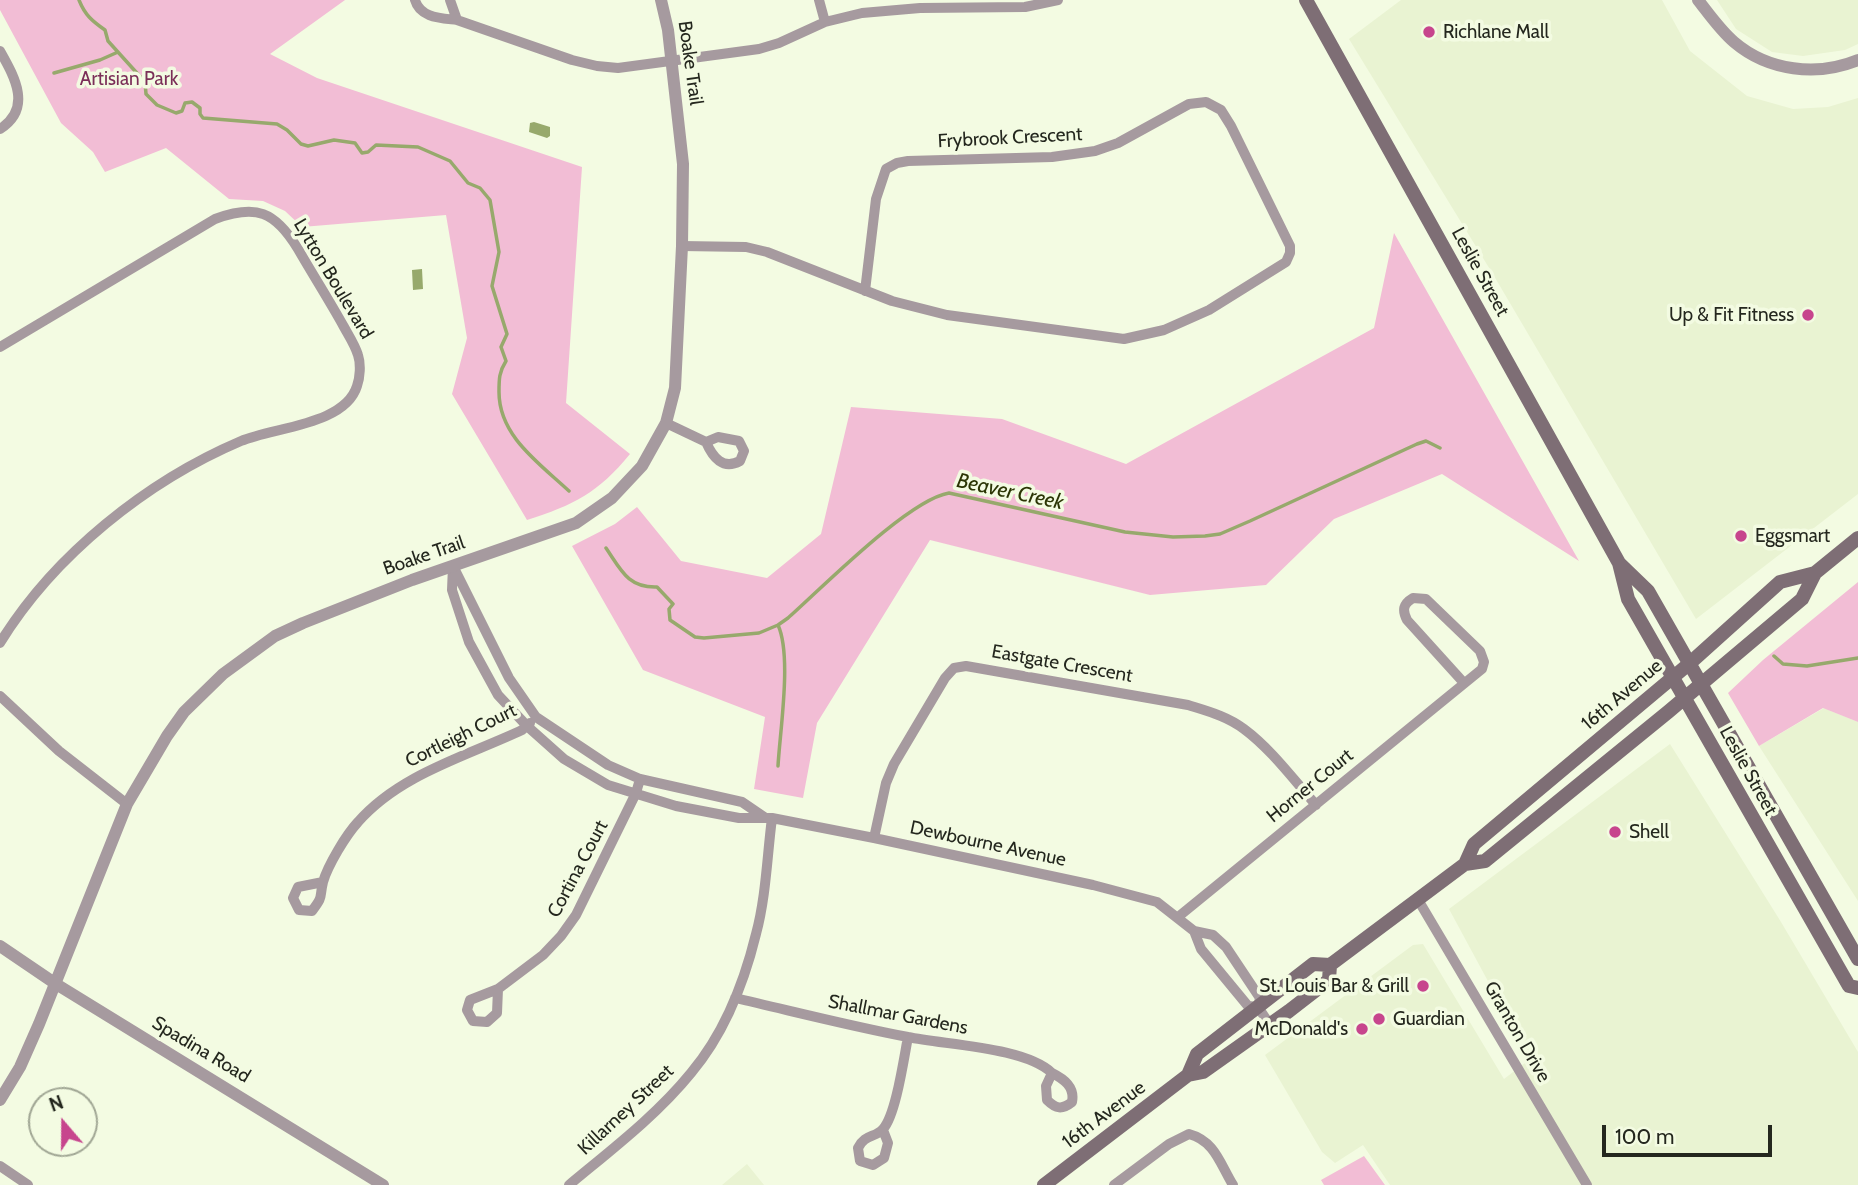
<!DOCTYPE html>
<style>
body{margin:0}
#map{position:relative;width:1858px;height:1185px;overflow:hidden;background:#f3fbe2;font-family:Cabin,sans-serif}
canvas{display:block}
.north{position:absolute;left:28px;top:1087px;width:70px;height:70px;box-sizing:border-box;background:#f3fbe2;border:2px solid #a0a694;border-radius:50%;rotate:340deg;font-size:19px;font-weight:700;line-height:28px;text-align:center;color:#24271e}
.north::after{content:'';display:block;margin:auto;width:24px;height:32px;background:#c7458d;clip-path:polygon(50% 0,100% 100%,50% 72%,0 100%)}
.scale{position:absolute;left:1602px;top:1125px;width:170px;height:32px;box-sizing:border-box;border:4px solid #24271e;border-top:0;padding-left:9px;font-size:21px;line-height:24px;white-space:nowrap;color:#24271e;-webkit-text-stroke:5px #f3fbe2;paint-order:stroke}
</style>
<div id="map">
<canvas width="1858" height="1185"></canvas>
<div class="north">N</div>
<div class="scale">100 m</div>
</div>
<script>
const context = document.querySelector('canvas').getContext('2d');
context.lineJoin = 'round';
function fillPath(path, color) { context.fillStyle = color; context.fill(path, 'evenodd'); }
function stroke(path, color, width, dash) { context.strokeStyle = color; context.lineWidth = width; context.lineCap = dash ? 'butt' : 'round'; context.setLineDash(dash || []); context.stroke(path); }
function drawText(font, color, halo, rows, align = 'center') {
  context.font = font + ' Cabin,sans-serif'; context.lineWidth = 7; context.setLineDash([]); context.textBaseline = 'middle'; context.strokeStyle = halo; context.fillStyle = color; for (const [text, x, y, turn = 0] of rows) {
    context.save(); context.translate(x, y); context.rotate((+turn || 0) * Math.PI / 180); context.textAlign = isNaN(turn) ? turn : align; if (halo) context.strokeText(text, 0, 0); context.fillText(text, 0, 0); context.restore();
  }
}
fillPath(new Path2D(`
 M1401 0H1662L1690 51 1747 96 1793 109 1828 107 1858 98V494L1696 619 1494 276 1349 39Z
 M1717 0H1858V44L1845 50 1803 56 1772 52 1736 29Z
 M1824 708 1858 722V901L1759 746Z
 M1670 744 1781 922 1858 1052V1185H1390L1363 1145 1335 1163 1322 1152 1265 1055 1413 945 1423 944 1504 1079 1530 1059 1449 909Z
 M747 1164 764 1185H722Z`), '#e9f3d2');
fillPath(new Path2D(`
 M0 0H345L270 54 317 78 582 167 566 403 630 454C598 493 574 505 527 520L452 394 467 338 446 215 302 227 285 211 263 201 229 199 166 148 105 172 93 152 61 123 0 10Z
 M1394 233 1579 561 1442 474 1334 519 1266 585 1150 595 930 540 817 723 803 798 754 789 765 717 643 670 572 546 615 524 637 507 681 561 767 578 821 534 851 407 1002 419 1126 464 1374 328Z
 M1858 582V722L1823 708 1759 746 1728 693 1763 660Z
 M1364 1156 1385 1185H1324L1321 1180Z`), '#f2bdd5');
fillPath(new Path2D(`
 M534 122 550 127V136L547 138 529 132 530 123Z
 M422 269 423 289 413 290 412 270Z`), '#97a96c');
stroke(new Path2D(`
 M79 0C85 15 92 21 105 30L108 41 145 82 146 94 157 105 176 113 182 111 185 103 192 102 200 108V114L203 118 277 124 287 130 301 144 308 146 334 140 355 143 362 153 368 152 376 145 418 147 450 161 468 183 480 188 490 200 499 252 492 286 507 334 501 347 506 361C499 372 499 379 499 392 499 436 539 463 569 491
 M54 73 100 60 118 52
 M606 548C621 570 628 588 657 587L673 604 669 609 670 620 695 637 704 638 759 633 778 625 788 618C822 588 908 500 949 493L1125 532 1173 537 1205 536 1220 534 1250 521 1417 444 1426 441 1440 448
 M1774 656 1783 664 1807 666 1858 658
 M778 766C780 730 792 656 778 625`), '#97a96c', 3.5);
stroke(new Path2D(`
 M415 0C420 18 441 18 457 20L572 60 597 66 618 68 759 49 779 43 825 22 862 13 920 8 1025 7 1058 0
 M450 0 457 20
 M819 0 825 22
 M0 51C14 76 33 108 0 129
 M682 246 746 247 767 252 892 301 947 315 1124 339 1164 330 1209 310 1286 262 1290 253V246L1231 126 1221 110 1206 102 1189 104 1118 143 1095 151 1052 157 908 161 897 163 886 169 876 199 865 291
 M0 347 215 219C256 204 275 211 298 249 313 275 329 300 344 327 349 336 355 345 358 355 361 364 360 378 357 386 345 425 274 427 241 441 147 481 54 555 0 643
 M666 423 706 442
 M718 437 739 441 744 451 740 461C723 470 713 458 706 442Z
 M453 566 452 590 469 642 498 695 527 726 564 759 608 785 676 806 739 818H772L874 838 1093 885 1157 902 1194 931 1201 949 1248 1006 1258 1007
 M453 566 509 678 536 717 608 765 640 779 742 802 764 817
 M0 696 59 751 127 804
 M874 838 886 783 894 764 945 678 954 668 966 666 1188 705C1207 711 1227 716 1244 729 1271 749 1293 779 1316 805
 M323 882 298 887 293 898 299 910 312 911C324 895 319 899 323 882 328 865 346 835 358 822 400 774 467 756 522 730L530 723
 M1417 898 1587 1185
 M1178 917 1482 669 1484 662 1480 651 1426 599 1413 598C1403 604 1402 610 1407 620L1464 683
 M1194 931 1213 935 1226 947 1260 998 1258 1007 1270 1025
 M498 989 497 1013 487 1022 473 1021 467 1010 470 1000 498 989 543 955 561 936 576 915 636 793 640 779
 M735 998C792 1011 850 1026 908 1037 946 1045 1025 1047 1052 1073L1046 1086 1047 1100C1056 1109 1062 1110 1072 1102 1075 1087 1064 1079 1052 1073
 M883 1130 888 1143 884 1158 873 1165 860 1161 858 1148C865 1134 875 1138 883 1129 896 1115 904 1057 908 1037
 M0 1166 28 1185
 M569 1185C611 1150 656 1116 691 1073 723 1035 744 983 756 934 766 897 767 857 772 818
 M1114 1185 1169 1144 1189 1134C1215 1141 1220 1164 1233 1185`), '#a69a9f', 10);
stroke(new Path2D(`
 M1698 0C1709 14 1720 30 1734 42 1768 71 1817 77 1858 60
 M0 946 56 984 383 1185
 M0 1100 20 1067 39 1024 127 804 167 736 184 712 223 674 275 636 303 623 412 580 576 523 612 498 642 466 666 423 675 388 682 246 683 164 668 30 661 0`), '#a69a9f', 12);
stroke(new Path2D(`
 M1306 0 1619 563 1628 599 1849 986 1858 988
 M1620 564 1648 591 1858 959
 M1465 864 1474 844 1690 663 1780 582 1815 573 1858 538
 M1188 1075 1197 1054 1313 964 1330 965 1465 864 1485 861 1668 712 1802 599 1815 573
 M1044 1185 1188 1075 1203 1072 1289 1011 1329 980 1330 965`), '#7e6e75', 14);
for (const [x, y, r, color] of [
 [1429,32,7,"#c7458d"],
 [1808,315,7,"#c7458d"],
 [1741,536,7,"#c7458d"],
 [1615,832,7,"#c7458d"],
 [1423,986,7,"#c7458d"],
 [1379,1019,7,"#c7458d"],
 [1362,1029,7,"#c7458d"]
]) { const dot = new Path2D(); dot.arc(x, y, r, 0, 2 * Math.PI); context.fillStyle = color; context.fill(dot); stroke(dot, '#f3fbe2', 2.5); }
drawText('19px', '#24271e', '#f3fbe2', [
 ["Richlane Mall",1443,32],
 ["Up & Fit Fitness",1794,315,"right"],
 ["Eggsmart",1755,536],
 ["Shell",1629,832],
 ["St. Louis Bar & Grill",1409,986,"right"],
 ["Guardian",1393,1019],
 ["McDonald's",1348,1029,"right"]
], 'left');
drawText('19px', '#24271e', '#f3fbe2', [
 ["Boake Trail",690,63,82],
 ["Frybrook Crescent",1010,138,-3],
 ["Leslie Street",1480,272,61],
 ["Lytton Boulevard",333,279,59],
 ["Boake Trail",424,556,-19],
 ["Eastgate Crescent",1062,664,10],
 ["16th Avenue",1622,695,-40],
 ["Cortleigh Court",461,736,-26],
 ["Leslie Street",1748,771,61],
 ["Horner Court",1310,786,-39],
 ["Dewbourne Avenue",988,844,12],
 ["Cortina Court",578,869,-62],
 ["Shallmar Gardens",898,1015,11],
 ["Granton Drive",1517,1032,60],
 ["Spadina Road",201,1050,31],
 ["Killarney Street",626,1110,-43],
 ["16th Avenue",1104,1115,-37]
]);
drawText('19px', '#7b2f58', '#f3fbe2', [
 ["Artisian Park",129,79]
]);
drawText('italic 21px', '#2b3505', '#f3fbe2', [
 ["Beaver Creek",1010,492,12]
]);
</script>
